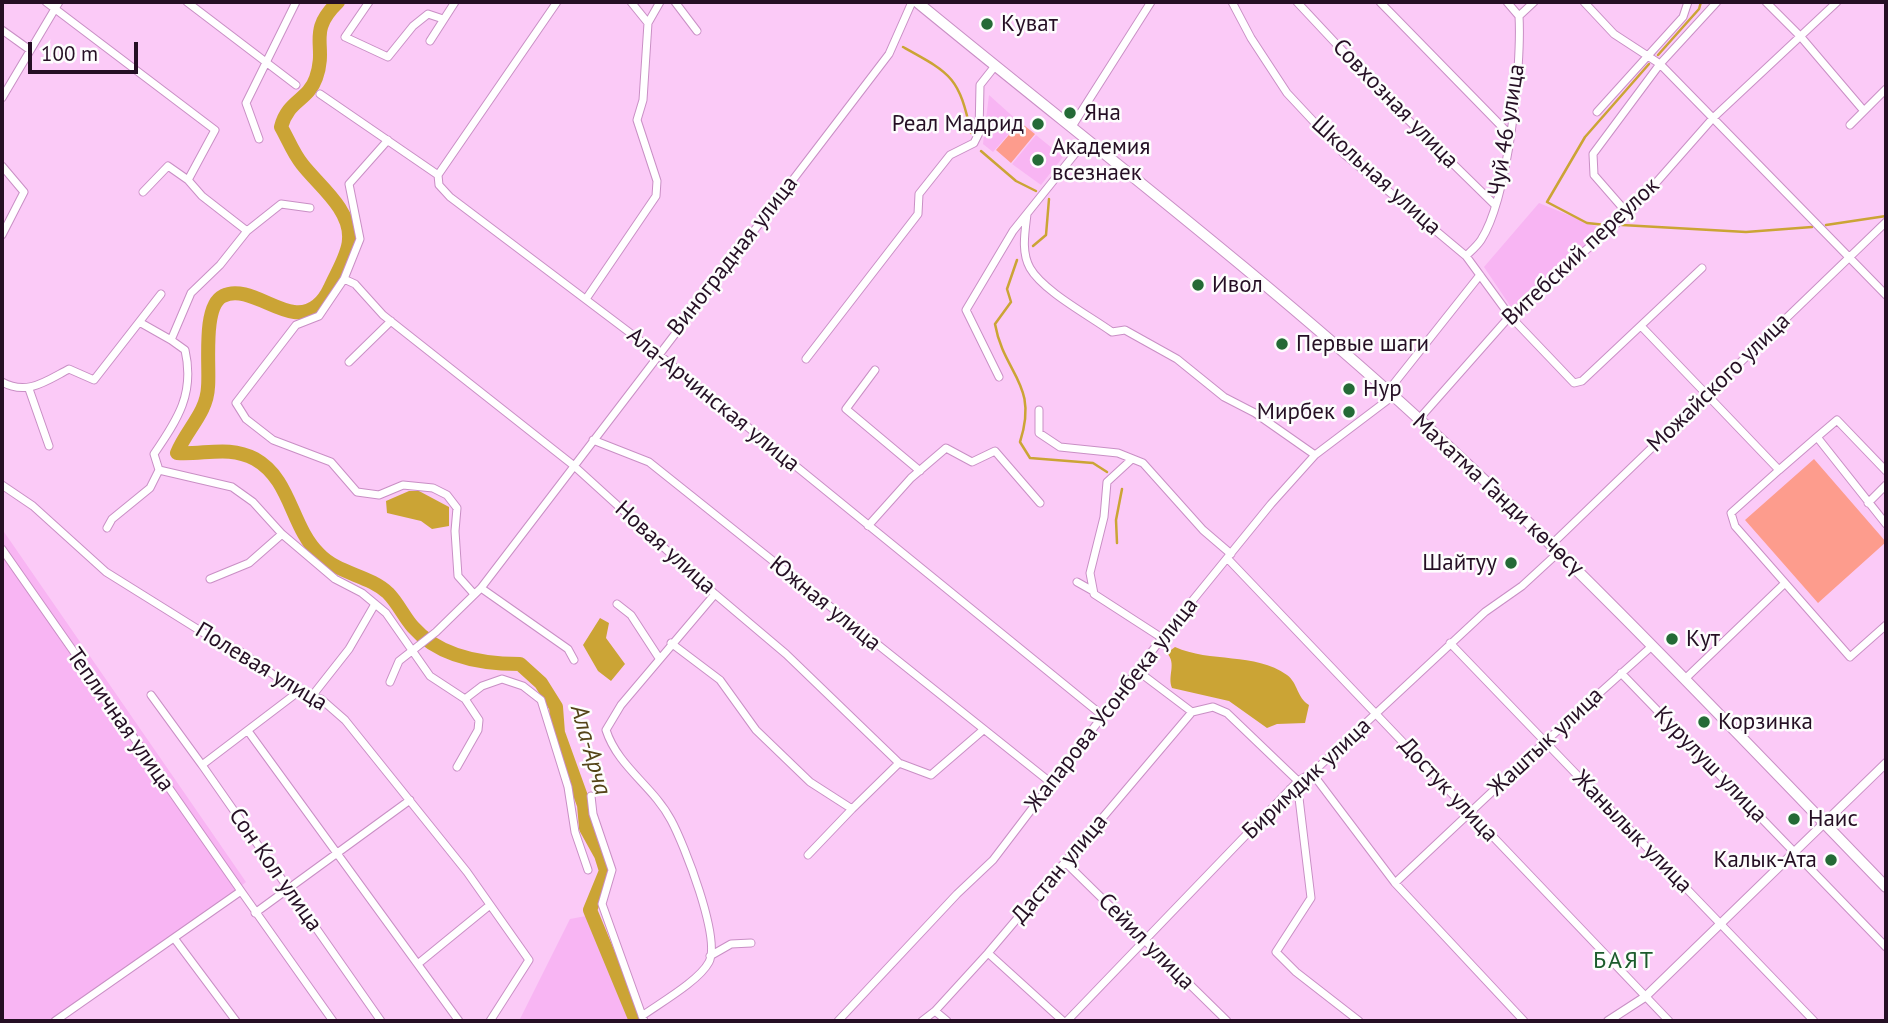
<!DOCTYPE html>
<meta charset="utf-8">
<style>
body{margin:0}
#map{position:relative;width:1888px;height:1023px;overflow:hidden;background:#fbcaf7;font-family:"PT Sans",sans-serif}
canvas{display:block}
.frame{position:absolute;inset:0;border:4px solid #250f24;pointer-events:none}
.scale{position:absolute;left:28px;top:42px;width:110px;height:32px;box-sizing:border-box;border:4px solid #250f24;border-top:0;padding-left:9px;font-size:21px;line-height:24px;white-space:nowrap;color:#250f24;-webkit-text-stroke:5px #fdfdfd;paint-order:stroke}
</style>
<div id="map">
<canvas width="1888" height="1023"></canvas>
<div class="frame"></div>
<div class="scale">100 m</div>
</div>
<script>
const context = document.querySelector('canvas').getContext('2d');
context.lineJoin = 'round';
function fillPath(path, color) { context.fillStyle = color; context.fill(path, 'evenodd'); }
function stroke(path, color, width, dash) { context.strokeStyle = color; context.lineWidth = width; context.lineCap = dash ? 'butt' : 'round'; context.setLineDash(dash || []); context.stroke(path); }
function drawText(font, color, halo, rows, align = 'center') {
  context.font = font + ' "PT Sans",sans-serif'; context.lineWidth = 5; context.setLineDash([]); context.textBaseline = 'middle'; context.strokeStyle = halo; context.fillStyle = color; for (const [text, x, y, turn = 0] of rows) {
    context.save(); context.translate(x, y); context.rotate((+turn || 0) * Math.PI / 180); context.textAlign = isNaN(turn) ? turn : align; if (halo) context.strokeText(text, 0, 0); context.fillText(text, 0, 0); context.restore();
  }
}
fillPath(new Path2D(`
 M989 95 1019 122 993 152 983 144Z
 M1036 135 1063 157 1041 185 1012 164Z
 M1539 203 1605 230 1513 310 1484 267Z
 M2 529 246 882 174 938 50 1021H2Z
 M586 916 629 1021H519L570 919Z`), '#f8b5f3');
fillPath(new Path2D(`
 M1020 122 1035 134 1011 163 996 150Z
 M1814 459 1886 542 1818 603 1745 520Z`), '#fd9c8d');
fillPath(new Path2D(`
 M409 491H419L449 507V526L432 529 421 521 387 513 386 501Z
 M600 618 609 623 606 638 625 664 611 681 598 671 583 645Z
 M1175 647C1210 663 1255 652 1287 675 1298 683 1297 698 1309 705L1305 723 1277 724 1267 728 1229 701 1172 688C1167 676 1177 664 1167 653Z`), '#cba435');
stroke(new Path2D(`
 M903 47C952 74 959 77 971 133
 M1658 55 1699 9 1701 2
 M981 151 1016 181 1036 191
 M1606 225 1587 223 1547 202 1585 137 1649 64
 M1622 225 1746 232 1812 227
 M1826 225 1886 216
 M1033 246 1046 235 1049 199
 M1017 260 1007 289 1011 302 995 324C1004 375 1039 383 1020 442L1030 458 1093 463 1107 472
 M1117 543 1116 520 1122 489`), '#cba435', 2.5);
stroke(new Path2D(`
 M338 2C306 33 328 44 316 78 308 101 288 100 281 127 288 139 293 153 302 164 318 185 351 209 349 239 349 254 336 274 330 288 323 303 311 314 294 312 273 310 244 285 223 296 202 306 210 367 208 387 207 413 186 430 177 453 204 455 229 445 255 459 291 479 291 527 319 554 338 574 369 575 388 593 398 603 404 617 413 627 439 657 482 664 520 664L541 683 556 707 558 733 584 805 586 828 601 855 606 871 590 910 636 1021`), '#cba435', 14);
const minor = new Path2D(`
 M46 2 215 130 188 180 202 196 247 231
 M187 2 296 85
 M369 2 345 37 388 57 413 26 428 14 443 19
 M631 2 648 23
 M675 2 697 31
 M1232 2 1251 38 1287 93 1344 154 1466 256 1510 316 1574 383 1582 381 1702 268
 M1297 2 1399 111 1495 205
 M1380 2 1511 136
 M1507 2 1519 16
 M1584 2 1614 34 1660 64 1886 295
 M1766 2 1801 37 1864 111
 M2 30 30 50
 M430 41 455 2
 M320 94 438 175 439 185 450 197 658 354 1103 716
 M2 98 59 2
 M1597 112 1683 17 1688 2
 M1850 125 1886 89
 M1071 128 1151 2
 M259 139 246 103 296 2
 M388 140 349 184 360 239 344 279 319 316 296 325 236 403 246 419 273 440 331 462 357 492 379 495 403 485 433 488 447 495 457 508 455 531 458 576 474 594
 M2 166 24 192 2 235
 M438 175 557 2
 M143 192 168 166 188 180
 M310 208 281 204 247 231 220 265 191 293 171 340 185 350C195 393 178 419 154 454L159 470 232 487 253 502 282 534 335 579 362 593 386 613 430 676 465 699 479 720 478 730 457 767
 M1027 214C1025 232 1021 252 1030 268 1043 291 1090 316 1112 332L1125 330 1177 359 1224 397 1255 413 1315 455
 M1628 214 1594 175 1593 154 1660 64 1717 2
 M1466 256C1471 251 1477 246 1481 240 1508 198 1522 67 1519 16L1534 2
 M344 279 355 284 383 315 573 465 715 594 786 654 899 763 931 775 982 731
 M586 299 656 196 657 181 637 120 643 100 648 23 660 2
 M141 323 171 340
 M1641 326 1779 470 1731 513 1735 526 1850 657 1886 625
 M806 359 918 214 919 194 950 155 974 143 979 133 980 85 995 66
 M349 362 391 321
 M875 370 846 409 920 471
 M999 377 966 310 1013 231 1086 140
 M2 382C27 396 46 381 69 369L94 380 161 294
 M29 389 49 446
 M1388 391 1480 275
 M1039 410V433L1060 447 1118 453 1143 463 1203 530 1231 554
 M1419 419 1510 316 1632 210 1713 118 1837 2
 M1817 437 1837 420 1886 471
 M593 440 649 462 1050 782
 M1132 459 1107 482 1104 517 1090 573 1094 594 1162 638
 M1779 470 1817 437 1886 524
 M2 485 33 506 106 572 223 645 241 652 298 692 321 699 345 720 467 872 529 960 490 1021
 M1868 503 1886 485
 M868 526 911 478 946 448 972 462 995 451 1040 503
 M107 528 112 519 150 488 159 470
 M1552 544 1886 222
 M2 549 241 891
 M1228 559 1669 1021
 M210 579 249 563 282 534
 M1077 582 1093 591
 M481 588 568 649 574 660
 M617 604 631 615 659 658
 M671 643 720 680 756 730 810 782 852 809 899 763
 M1450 643 1814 1021
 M1139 672 1192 712 1213 707 1227 713 1298 781
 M1621 673 1886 947
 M1685 679 1785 583
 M390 682 399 661 436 632 481 588 889 54 912 2
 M298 692 202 765 381 1021
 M151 695 202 765
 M312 696 349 649 375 604
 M465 699 482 686 502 679 523 686 541 700 568 787 575 832 588 870
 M248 731 459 1021
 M1312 773 1395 883 1524 1021
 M1290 789 1299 798 1311 898 1276 952 1296 972 1359 1021
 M591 796 593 814 612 870 602 904 644 1021
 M808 855 852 809
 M1066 863 1227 1021
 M1395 883 1546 741 1652 646
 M255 913 410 800
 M174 938 236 1021
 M988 953 1063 1021
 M710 956 731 944 751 943
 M419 963 490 905
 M935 1011 947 1021
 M642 1016C660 1003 699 981 709 962 721 938 684 844 671 820 653 786 618 767 606 730L621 705 715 594
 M55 1021 241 891 333 1021
 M838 1021 957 894 993 860 1162 638 1271 504 1315 455 1393 396
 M922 1021 935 1011 988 953 1192 712
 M1067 1021 1298 781 1312 773 1485 612 1522 586 1560 551`);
const tertiary = new Path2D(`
 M1608 1021 1645 997 1886 763`);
const primary = new Path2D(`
 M917 2C1085 140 1259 273 1420 420 1582 569 1733 729 1886 887`);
stroke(minor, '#c98fc5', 9);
stroke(tertiary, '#c98fc5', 10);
stroke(primary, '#c98fc5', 12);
stroke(minor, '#fff', 7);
stroke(tertiary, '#fff', 8);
stroke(primary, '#fff', 10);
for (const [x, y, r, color] of [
 [987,24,7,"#246a36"],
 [1070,113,7,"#246a36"],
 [1038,124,7,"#246a36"],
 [1038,160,7,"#246a36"],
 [1198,285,7,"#246a36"],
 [1282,344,7,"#246a36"],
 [1349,389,7,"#246a36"],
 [1349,412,7,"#246a36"],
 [1511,563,7,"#246a36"],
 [1672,639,7,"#246a36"],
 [1704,722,7,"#246a36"],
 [1794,819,7,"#246a36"],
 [1831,860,7,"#246a36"]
]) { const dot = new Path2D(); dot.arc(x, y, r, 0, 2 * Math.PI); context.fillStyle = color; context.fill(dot); stroke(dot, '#fdfdfd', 2.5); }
drawText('23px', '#250f24', '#fdfdfd', [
 ["Куват",1001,24],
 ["Яна",1084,113],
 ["Реал Мадрид",1024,124,"right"],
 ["Академия",1052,147],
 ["всезнаек",1052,173],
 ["Ивол",1212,285],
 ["Первые шаги",1296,344],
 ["Нур",1363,389],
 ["Мирбек",1335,412,"right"],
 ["Шайтуу",1497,563,"right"],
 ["Кут",1686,639],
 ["Корзинка",1718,722],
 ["Наис",1808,819],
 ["Калык-Ата",1817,860,"right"]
], 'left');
drawText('23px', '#250f24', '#fdfdfd', [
 ["Совхозная улица",1395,104,46],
 ["Чуй 46 улица",1507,130,-81],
 ["Школьная улица",1376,176,42],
 ["Витебский переулок",1581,252,-43],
 ["Виноградная улица",733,256,-52],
 ["Можайского улица",1719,383,-44],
 ["Ала-Арчинская улица",713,400,39],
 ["Махатма Ганди көчөсү",1498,495,43],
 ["Новая улица",665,548,42],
 ["Южная улица",825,604,39],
 ["Полевая улица",261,667,31],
 ["Жапарова Усонбека улица",1112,705,-52],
 ["Тепличная улица",120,720,55],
 ["Жаштык улица",1546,742,-43],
 ["Курулуш улица",1710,765,46],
 ["Биримдик улица",1307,779,-43],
 ["Достук улица",1448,790,47],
 ["Жанылык улица",1632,832,46],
 ["Дастан улица",1060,869,-50],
 ["Сон Кол улица",275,870,55],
 ["Сейил улица",1146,942,45]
]);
drawText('italic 24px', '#544418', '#fdfdfd', [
 ["Ала-Арча",590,750,74]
]);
context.letterSpacing = '2px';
drawText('24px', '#1b5b2c', '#fdfdfd', [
 ["БАЯТ",1624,961]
]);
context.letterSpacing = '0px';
</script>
